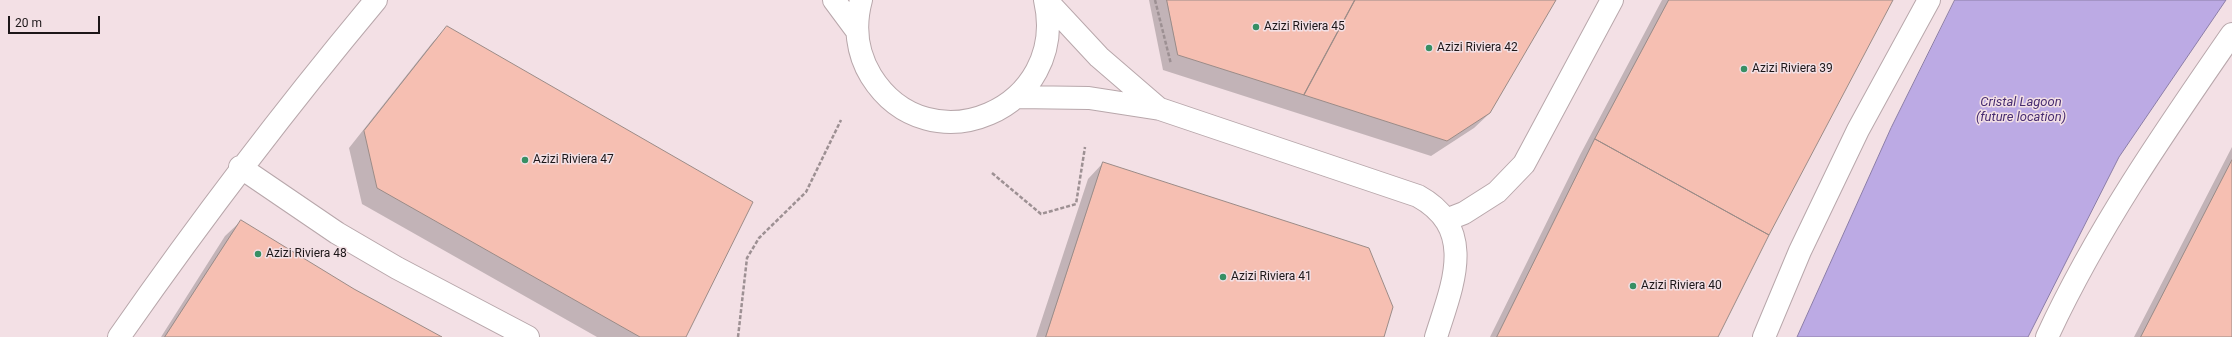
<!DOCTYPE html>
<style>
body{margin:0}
#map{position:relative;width:2232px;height:337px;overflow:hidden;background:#f3e0e5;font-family:Roboto,sans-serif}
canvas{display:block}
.scale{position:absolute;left:8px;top:16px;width:92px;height:18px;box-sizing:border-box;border:2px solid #1c1618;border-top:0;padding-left:5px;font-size:12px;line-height:14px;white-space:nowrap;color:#1c1618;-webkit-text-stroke:3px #f3e0e5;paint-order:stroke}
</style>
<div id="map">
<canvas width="2232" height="337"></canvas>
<div class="scale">20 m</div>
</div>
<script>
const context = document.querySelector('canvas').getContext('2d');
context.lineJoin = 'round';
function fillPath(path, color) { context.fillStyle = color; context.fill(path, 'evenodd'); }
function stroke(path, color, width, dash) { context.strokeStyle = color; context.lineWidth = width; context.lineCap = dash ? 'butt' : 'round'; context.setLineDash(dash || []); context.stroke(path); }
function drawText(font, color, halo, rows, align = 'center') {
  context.font = font + ' Roboto,sans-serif'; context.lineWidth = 3; context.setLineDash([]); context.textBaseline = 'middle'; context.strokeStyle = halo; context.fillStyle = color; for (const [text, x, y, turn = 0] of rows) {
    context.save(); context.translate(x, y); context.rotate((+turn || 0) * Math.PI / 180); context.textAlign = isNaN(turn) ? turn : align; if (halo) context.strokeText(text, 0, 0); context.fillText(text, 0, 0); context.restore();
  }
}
const water = new Path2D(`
 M1955 0H2226L2119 157 2028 337H1797L1891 128Z`);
fillPath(water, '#bcaae4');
stroke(water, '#8c7ea7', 1);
fillPath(new Path2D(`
 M1149 0H1555L1490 113 1474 128 1431 156 1163 70Z
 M1662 0H1891L1768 235 1717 337H1490L1580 155Z
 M447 27 685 337H597L362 204 349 148 432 43Z
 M2232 147V337H2134Z
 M1103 163 1383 337H1036L1088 179Z
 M241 221 353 289 441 337H161L225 236Z`), '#0003');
const building = new Path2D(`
 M1167 0H1355L1304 95 1178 55Z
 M1355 0H1556L1490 113 1447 141 1304 95Z
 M1669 0H1893L1769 235 1595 139Z
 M447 26 753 202 686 337H640L377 188 364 131Z
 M1595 139 1769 235 1718 337H1497Z
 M2232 160V337H2141Z
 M1103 162 1369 248 1393 307 1384 337H1046Z
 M241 220 354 289 442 337H165Z`);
fillPath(building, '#f6bfb2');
stroke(building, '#9b8b87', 1);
const minor = new Path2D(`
 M834 0 857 31
 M861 0C854 26 857 53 871 76 929 169 1070 109 1045 0
 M1046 0 1099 57 1157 107
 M1017 97 1089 98 1160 109 1418 196C1478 229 1452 286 1436 337
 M240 167 337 233 397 268 528 337
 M1446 220 1464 213 1497 192 1524 164 1612 0
 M119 337C200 221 285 109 376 0
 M1764 337 1800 251 1858 130 1929 0
 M2047 337C2097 229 2165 131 2232 34`);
stroke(minor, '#b8a7ab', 24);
stroke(new Path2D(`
 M1155 0 1171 64
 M992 173 1041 214 1076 204 1085 147
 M738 337 747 258 759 238 806 192 841 120`), '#9d9093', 2.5, [4, 2]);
stroke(minor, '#fff', 22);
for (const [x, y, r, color] of [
 [1256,27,4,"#378f64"],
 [1429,48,4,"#378f64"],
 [1744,69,4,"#378f64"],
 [525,160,4,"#378f64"],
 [258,254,4,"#378f64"],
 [1223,277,4,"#378f64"],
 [1633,286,4,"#378f64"]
]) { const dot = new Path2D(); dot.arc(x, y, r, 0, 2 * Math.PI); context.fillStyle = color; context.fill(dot); stroke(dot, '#f3e0e5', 1.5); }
drawText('12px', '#1c1618', '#f3e0e5', [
 ["Azizi Riviera 45",1264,27],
 ["Azizi Riviera 42",1437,48],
 ["Azizi Riviera 39",1752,69],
 ["Azizi Riviera 47",533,160],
 ["Azizi Riviera 48",266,254],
 ["Azizi Riviera 41",1231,277],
 ["Azizi Riviera 40",1641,286]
], 'left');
drawText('italic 13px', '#482d71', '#f3e0e5', [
 ["Cristal Lagoon",2021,103],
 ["(future location)",2021,118]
]);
</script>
